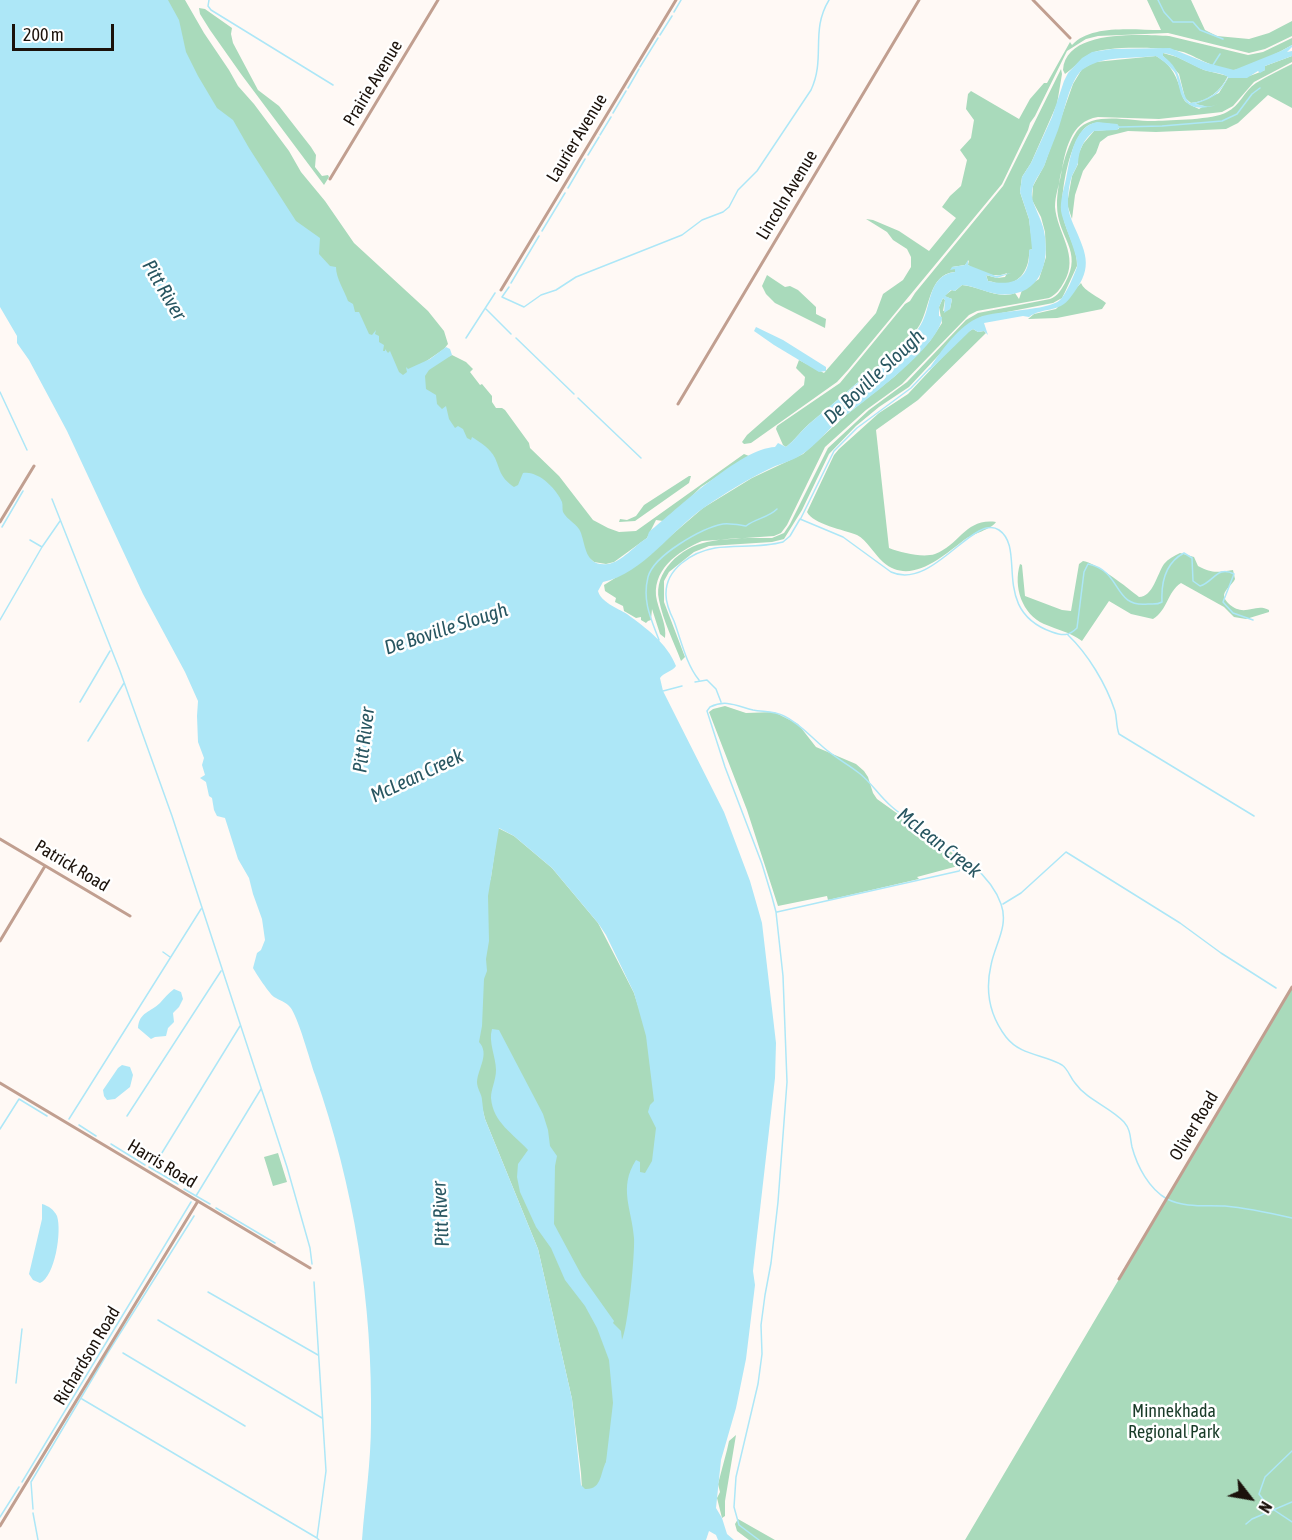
<!DOCTYPE html>
<style>
body{margin:0}
#map{position:relative;width:1292px;height:1540px;overflow:hidden;background:#fff9f5;font-family:"Asap Condensed",sans-serif}
canvas{display:block}
.north{position:absolute;left:1220px;top:1468px;width:60px;height:60px;-webkit-text-stroke:4px #fff;paint-order:stroke;rotate:121deg;font-size:16px;font-weight:700;line-height:24px;text-align:center;color:#1b120b}
.north::after{content:'';display:block;margin:auto;width:21px;height:27px;background:#1b120b;clip-path:polygon(50% 0,100% 100%,50% 72%,0 100%)}
.scale{position:absolute;left:12px;top:24px;width:102px;height:27px;box-sizing:border-box;border:3px solid #1b120b;border-top:0;padding-left:8px;font-size:18px;line-height:21px;white-space:nowrap;color:#1b120b;-webkit-text-stroke:4px #fff;paint-order:stroke}
</style>
<div id="map">
<canvas width="1292" height="1540"></canvas>
<div class="north">N</div>
<div class="scale">200 m</div>
</div>
<script>
const context = document.querySelector('canvas').getContext('2d');
context.lineJoin = 'round';
function fillPath(path, color) { context.fillStyle = color; context.fill(path, 'evenodd'); }
function stroke(path, color, width, dash) { context.strokeStyle = color; context.lineWidth = width; context.lineCap = dash ? 'butt' : 'round'; context.setLineDash(dash || []); context.stroke(path); }
function drawText(font, color, halo, rows, align = 'center') {
  context.font = font + ' "Asap Condensed",sans-serif'; context.lineWidth = 5; context.setLineDash([]); context.textBaseline = 'middle'; context.strokeStyle = halo; context.fillStyle = color; for (const [text, x, y, turn = 0] of rows) {
    context.save(); context.translate(x, y); context.rotate((+turn || 0) * Math.PI / 180); context.textAlign = isNaN(turn) ? turn : align; if (halo) context.strokeText(text, 0, 0); context.fillText(text, 0, 0); context.restore();
  }
}
fillPath(new Path2D(`
 M118 0H185L204 33 229 70 238 86 254 104 289 151 301 172 325 201 354 243 428 311 444 331 448 344 444 349 396 382Z
 M1147 0H1191L1205 30 1217 36 1249 39 1269 33 1292 21V36L1265 49 1249 53 1168 33 1098 36 1086 39 1067 51 1035 116 1030 123 1028 130 1002 184 848 370 837 382 751 443 744 444 742 442 747 435 804 385 805 377 796 368 799 360 824 373 876 313 883 294 903 280 911 267V257L907 249 893 240 887 232 866 219 873 220 899 231 929 251 956 218 942 207 950 196 961 186 967 160 960 150 971 138 974 120 966 109 968 94 971 91 1019 119 1030 99 1044 83H1047L1070 42 1072 45C1091 24 1134 30 1161 30Z
 M199 8 205 9 232 28 231 34 233 43 258 90 279 106 311 147 316 155 315 167 322 176 328 175 329 177 324 185 241 74 210 30 200 14Z
 M1169 36 1248 55 1263 52 1292 38V45C1282 51 1245 70 1233 70 1220 71 1198 58 1186 53 1169 47 1106 45 1090 54 1081 59 1074 68 1065 74L1063 70C1066 29 1140 35 1169 36Z
 M1163 53 1177 57 1204 70 1228 76C1220 92 1208 101 1191 103L1185 98 1179 74 1163 56Z
 M1156 56C1169 63 1175 72 1180 88 1182 93 1182 98 1186 102 1190 105 1195 107 1199 109L1204 106 1195 104 1219 93 1228 78C1245 78 1251 76 1265 70V66L1292 56V62L1254 82 1233 106 1222 112 1159 119 1098 117C1070 121 1065 152 1061 175 1059 185 1055 196 1055 207 1057 233 1080 256 1064 282 1060 289 1057 294 1049 298L977 311 969 315 902 384 866 410 825 447 787 525 781 533 774 536 702 541C678 551 650 571 657 601 660 613 667 626 665 638L660 634 652 609 651 620 648 621 646 623 641 620V617L636 618 624 611 623 606 615 602 616 598 605 591 604 585 639 563 703 508 752 478 803 454 845 416 895 376 930 341 942 323 939 307 943 298 945 300 943 311 950 309 952 299 944 296 952 290 955 291 962 285C979 286 998 300 1015 293L1019 299 1022 290 1039 279 1046 257 1045 232 1041 217 1032 200 1033 186 1044 166 1073 84 1082 69 1095 62Z
 M1292 64V108L1268 95 1238 123 1226 129 1156 132 1128 131 1108 136 1100 142 1096 153 1083 171 1075 195 1072 219 1067 204 1072 176 1078 164V155L1083 144 1094 131 1119 129 1117 124C1108 125 1098 120 1089 125 1070 135 1059 197 1063 216 1066 233 1078 249 1077 266L1065 292 1062 298 1053 303 981 317 965 327 909 387 879 407 856 426 829 454 802 510 784 539 772 542 709 546 694 552 669 572 664 581V602L685 657 681 661C674 642 663 621 659 600 653 572 681 547 707 542 728 537 751 538 772 538L784 533 790 524 828 448 869 410 907 382 966 320 978 313 1050 299C1058 296 1061 290 1065 283 1084 250 1057 238 1057 205 1057 185 1065 148 1077 131 1093 110 1132 122 1155 121 1172 120 1213 120 1227 112 1240 106 1244 91 1256 83 1267 76 1280 70 1292 64Z
 M1061 69 1062 74 1057 104 1031 163 1022 177 1020 192 1029 219 1033 249 1029 250C1030 265 1023 281 1007 284 1001 285 994 282 988 281L986 275 997 278 1005 277 1007 273C994 279 980 272 968 265L969 260 965 265 952 267 956 270 955 272C927 274 931 311 917 329 899 354 871 370 848 391 835 402 822 413 809 424 801 431 795 440 786 447L783 445 776 429 777 426 840 383 905 304 910 301 915 293 1003 186Z
 M767 275 785 287 790 286 798 290 816 307V314L826 319 825 328 775 303 766 294 762 286Z
 M1081 283C1084 291 1099 297 1106 303L1102 309 1057 318 1028 319 1034 314 1056 309Z
 M973 329 978 332 984 331 986 333 918 400 876 430 889 548C902 553 923 558 935 554 960 545 965 518 996 522 992 529 972 534 964 540 942 557 910 586 883 562 874 554 867 540 857 535 844 530 813 524 807 512L834 455 839 449 879 413 908 394 963 335Z
 M452 355 466 362 473 369 470 372 480 385 482 384 492 396V402L496 408H502L505 410 529 443 530 448 559 476 593 520 608 528 619 532 636 531 744 454 749 456 701 487 684 504 663 521 656 520 647 538 614 562 606 564 594 562 383 385Z
 M689 476H691L689 483 635 521 619 522 620 519 627 520 636 516 644 505Z
 M1180 553 1194 557 1198 566C1213 574 1217 572 1233 570L1235 579C1233 584 1225 589 1224 595 1224 598 1226 601 1228 603 1245 619 1254 602 1269 610V612L1246 619 1234 617 1224 607 1181 583C1167 592 1168 610 1153 619L1131 614 1109 601 1082 641C1070 632 1058 630 1044 624 1022 614 1013 587 1020 564L1022 565 1025 596 1062 610 1071 611 1079 564 1083 561C1095 562 1128 588 1139 597 1153 597 1157 574 1164 564 1168 559 1174 556 1180 553Z
 M725 706 746 713 774 712 798 724 816 747 856 764 864 771 868 777 873 793 877 799 958 857 960 863 958 866 917 877 919 879 828 900 827 896 778 906 747 810 709 712 713 709Z
 M498 828 514 836 552 868 598 923 634 993 657 1065 660 1165 630 1368 603 1475 584 1521 581 1473 572 1399 538 1249 485 1119 452 986 485 900 491 877Z
 M1292 986V1540H965Z
 M278 1153 287 1182 273 1186 264 1157Z
 M736 1435 725 1501V1516L722 1518 717 1498 720 1492 718 1484 727 1450 729 1441Z
 M738 1519 775 1540H749L737 1531 735 1524Z`), '#a9dabb');
fillPath(new Path2D(`
 M0 0H168L179 20 186 52 198 76 217 108 233 120 249 148 296 221 320 238 319 254 330 266 336 267C336 278 344 290 348 301L353 304 355 312H359L369 334 372 335 376 330 375 334 379 336V342L384 345 383 351H385V349L388 353 390 351 399 372 403 375 407 372 406 367 408 369 430 359 446 347 450 349 452 355 429 370 425 376 426 389 436 395 437 404 442 409 446 406 449 419 455 428 458 426 463 429 467 438 471 440 472 437C480 442 491 449 495 458 501 472 500 477 514 487L518 485 523 473C538 470 557 489 562 502 563 505 562 509 563 512 567 520 578 524 581 533 586 548 586 567 608 564 622 562 635 545 647 538L649 532C676 510 741 448 775 447L778 443 786 447C795 440 801 431 809 424 822 413 835 402 848 391 871 370 899 354 918 329 933 310 925 276 955 272V269L950 270 952 267 965 265 968 260V265L996 276 1011 273 997 278 986 275 988 281C1013 287 1031 279 1029 250L1032 249 1029 219 1020 192 1022 177 1031 163 1052 117 1064 81 1068 73 1082 58 1092 52 1112 49 1170 48 1207 63 1234 70 1281 51 1292 45V47L1287 52 1292 51V56L1265 66V70L1260 73 1258 71 1247 78H1228C1220 94 1212 99 1195 104L1210 107 1221 103C1207 109 1188 112 1181 94 1179 88 1178 81 1176 75 1174 69 1161 59 1156 56 1134 59 1105 55 1085 68 1070 76 1064 114 1058 130 1054 141 1049 152 1045 164 1040 176 1031 182 1032 197 1033 205 1042 220 1044 231 1051 266 1038 299 997 294 985 292 974 286 962 285L955 291 951 290 945 296 952 299 950 309 944 313 945 300 943 298 939 307V316L942 317C941 345 867 399 845 416 829 427 817 445 801 455 790 462 778 464 767 470 746 480 724 494 705 507 671 530 644 573 603 582L598 591C601 602 617 608 627 614 646 628 667 643 676 666 672 672 664 672 660 678L663 691 724 812 750 881 762 923 776 1043 775 1078 753 1271 755 1285 746 1359 736 1408 721 1460 716 1508 722 1518 727 1534 734 1540H718L716 1535 709 1531 706 1540H362C365 1501 371 1462 371 1422 373 1304 354 1186 315 1075 310 1061 298 1016 290 1007 286 1002 279 1000 274 997 269 993 257 975 253 968L257 953 261 950 265 940 262 919 253 894 249 878 238 859 225 818 217 816 214 810 212 798 209 796 206 782 200 778 205 775 202 765 204 758 198 742 197 716 198 701 185 672 143 594 67 431 29 360 17 343V336L0 307ZM1163 53C1178 55 1190 65 1204 70 1212 73 1221 72 1228 77 1220 92 1208 101 1190 103 1178 92 1185 71 1163 56ZM499 828 514 836 552 868 598 923 606 935 634 993 646 1036 654 1101 650 1105 648 1112 656 1128 652 1161 645 1173 640 1172V1162L636 1160C618 1188 632 1209 634 1238 635 1254 628 1328 622 1340L621 1331 613 1323 614 1321 582 1276 554 1224 555 1166 557 1156 550 1146 548 1130 543 1114 499 1030 492 1029C488 1042 496 1057 496 1070 496 1080 491 1089 491 1098 493 1123 514 1134 528 1150L518 1164 517 1177 520 1192 536 1227 551 1248 565 1280 585 1306 597 1328 609 1360 613 1403 606 1462C600 1473 602 1490 585 1489L581 1485 572 1399 538 1249 485 1119C483 1112 483 1107 482 1100 482 1094 477 1089 477 1082 478 1068 490 1054 479 1042L482 1026 484 979 487 971 486 959 489 941 488 896Z
 M1097 122 1117 124 1120 127 1117 130 1094 131C1083 140 1079 150 1078 163 1077 167 1074 171 1072 176 1069 184 1068 195 1068 203 1068 211 1071 219 1074 226 1088 257 1093 269 1070 298 1059 313 1042 307 1029 317L1023 316 984 323 988 335 984 331 978 332 973 329 970 331 930 370 929 369C941 351 959 325 980 317 998 310 1048 311 1060 300 1067 293 1073 277 1077 267 1080 259 1063 223 1061 211 1060 200 1064 189 1066 179 1070 160 1073 127 1097 122Z
 M756 327 783 340 826 367V371L819 372 774 345 754 331Z
 M174 989 181 992 183 999 179 1007 173 1013 174 1022 168 1028 166 1036 155 1037 151 1039 138 1028C139 1012 151 1012 160 1003 164 998 168 994 174 989Z
 M122 1065 130 1067 133 1075 130 1087 115 1099 107 1100 104 1096 103 1090 118 1068Z
 M42 1204C49 1206 54 1210 57 1216 62 1231 55 1277 40 1283L33 1280 29 1274 42 1219Z`), '#ade7f7');
stroke(new Path2D(`
 M209 0 208 6 211 10 333 85
 M1158 0 1164 12 1173 22H1193L1200 30 1223 39
 M674 12 681 0
 M660 35 672 16
 M1213 65 1220 54
 M640 67 658 38
 M628 88 639 69
 M613 113 626 91
 M1119 127 1162 126 1222 121 1237 114 1252 94 1260 88
 M600 135 611 117
 M588 155 599 137
 M568 188 585 159
 M542 231 565 193
 M511 283 539 236
 M509 287 502 297 524 307 541 295 556 290 576 277 682 235 702 220 723 212 729 207 738 190 757 171 811 90C826 58 810 31 829 0
 M486 309 511 334
 M466 338 495 293
 M516 338 574 394
 M0 392 27 450
 M578 398 641 458
 M52 499 120 671 172 816 287 1167 310 1248 312 1264
 M801 518 834 451 857 428 911 388 930 368
 M2 527 23 491
 M30 540 42 547
 M0 620 42 547 60 521
 M1068 635C1088 654 1106 684 1115 711 1117 718 1116 726 1119 734L1254 816
 M659 640C651 619 642 601 648 577 654 555 702 528 723 524 730 523 739 525 746 526 756 518 768 518 777 509
 M699 680C686 664 681 640 674 621 670 613 666 604 666 595 665 569 692 552 715 548 737 545 761 548 783 542L790 536 800 519 843 537 891 572C933 591 973 513 999 530 1027 549 990 610 1052 632 1063 636 1069 636 1077 628L1084 572 1088 564C1123 571 1112 608 1148 604 1153 604 1157 605 1162 602 1161 582 1165 563 1184 553L1192 558 1193 581 1200 586C1214 582 1217 565 1234 574L1223 602 1233 613 1253 620
 M695 682 707 680 716 689 721 702
 M663 691 682 686
 M80 702 110 651
 M88 741 124 683
 M1003 904 1021 893 1066 852 1180 923 1221 953 1276 988
 M777 912 959 871 967 863
 M163 952 170 957
 M19 1099 47 1116
 M127 1116 221 971
 M69 1119 201 909
 M79 1125 96 1136
 M0 1129 19 1099
 M111 1144 145 1165
 M149 1167 178 1184
 M152 1169 240 1026
 M184 1189 210 1204
 M196 1196 261 1089
 M216 1208 275 1243
 M314 1282 326 1471 317 1538 319 1540
 M208 1292 318 1355
 M158 1320 322 1418
 M123 1353 245 1426
 M16 1383 22 1329
 M82 1399 317 1538
 M1292 1451 1265 1477 1259 1494 1268 1506 1292 1522
 M22 1482 191 1202
 M33 1509 31 1482 107 1354 194 1216
 M33 1513 38 1540
 M0 1517 19 1487
 M1246 1524 1252 1519 1292 1502
 M759 1540 739 1525 734 1507 736 1477 758 1384 762 1354 761 1325 765 1295 771 1263 778 1202 787 1082 783 976 776 912 772 897 762 864 725 767 707 711 710 707C726 699 737 706 753 710 763 712 774 711 784 716 799 723 810 736 823 747 834 757 848 764 859 773 871 782 879 796 891 806 923 835 986 860 1001 904 1009 926 995 944 991 965 985 991 990 1016 1006 1037 1021 1056 1043 1054 1062 1065 1068 1069 1070 1077 1075 1083 1087 1100 1110 1107 1124 1122 1131 1130 1130 1138 1132 1147 1137 1166 1149 1189 1167 1199 1185 1208 1206 1205 1225 1206 1247 1208 1270 1213 1292 1218`), '#ade7f7', 1.5);
stroke(new Path2D(`
 M1033 0 1070 38
 M330 179 438 0
 M501 290 676 0
 M678 404 919 0
 M0 522 34 466
 M0 839 130 916
 M0 941 45 866
 M0 1083 310 1268
 M1119 1279 1292 987
 M0 1526 198 1201`), '#c19f90', 3);
drawText('18px', '#1b120b', '#fff', [
 ["Prairie Avenue",373,83,-59],
 ["Laurier Avenue",577,138,-59],
 ["Lincoln Avenue",787,195,-59],
 ["Patrick Road",72,866,31],
 ["Oliver Road",1194,1126,-59],
 ["Harris Road",162,1164,31],
 ["Richardson Road",87,1356,-59]
]);
drawText('18px', '#193b28', '#fff', [
 ["Minnekhada",1174,1411],
 ["Regional Park",1174,1432]
]);
drawText('italic 20px', '#285661', '#fff', [
 ["Pitt River",164,290,59],
 ["De Boville Slough",874,377,-43],
 ["De Boville Slough",446,629,-18],
 ["Pitt River",364,740,-83],
 ["McLean Creek",417,776,-25],
 ["McLean Creek",939,843,38],
 ["Pitt River",441,1214,-93]
]);
</script>
